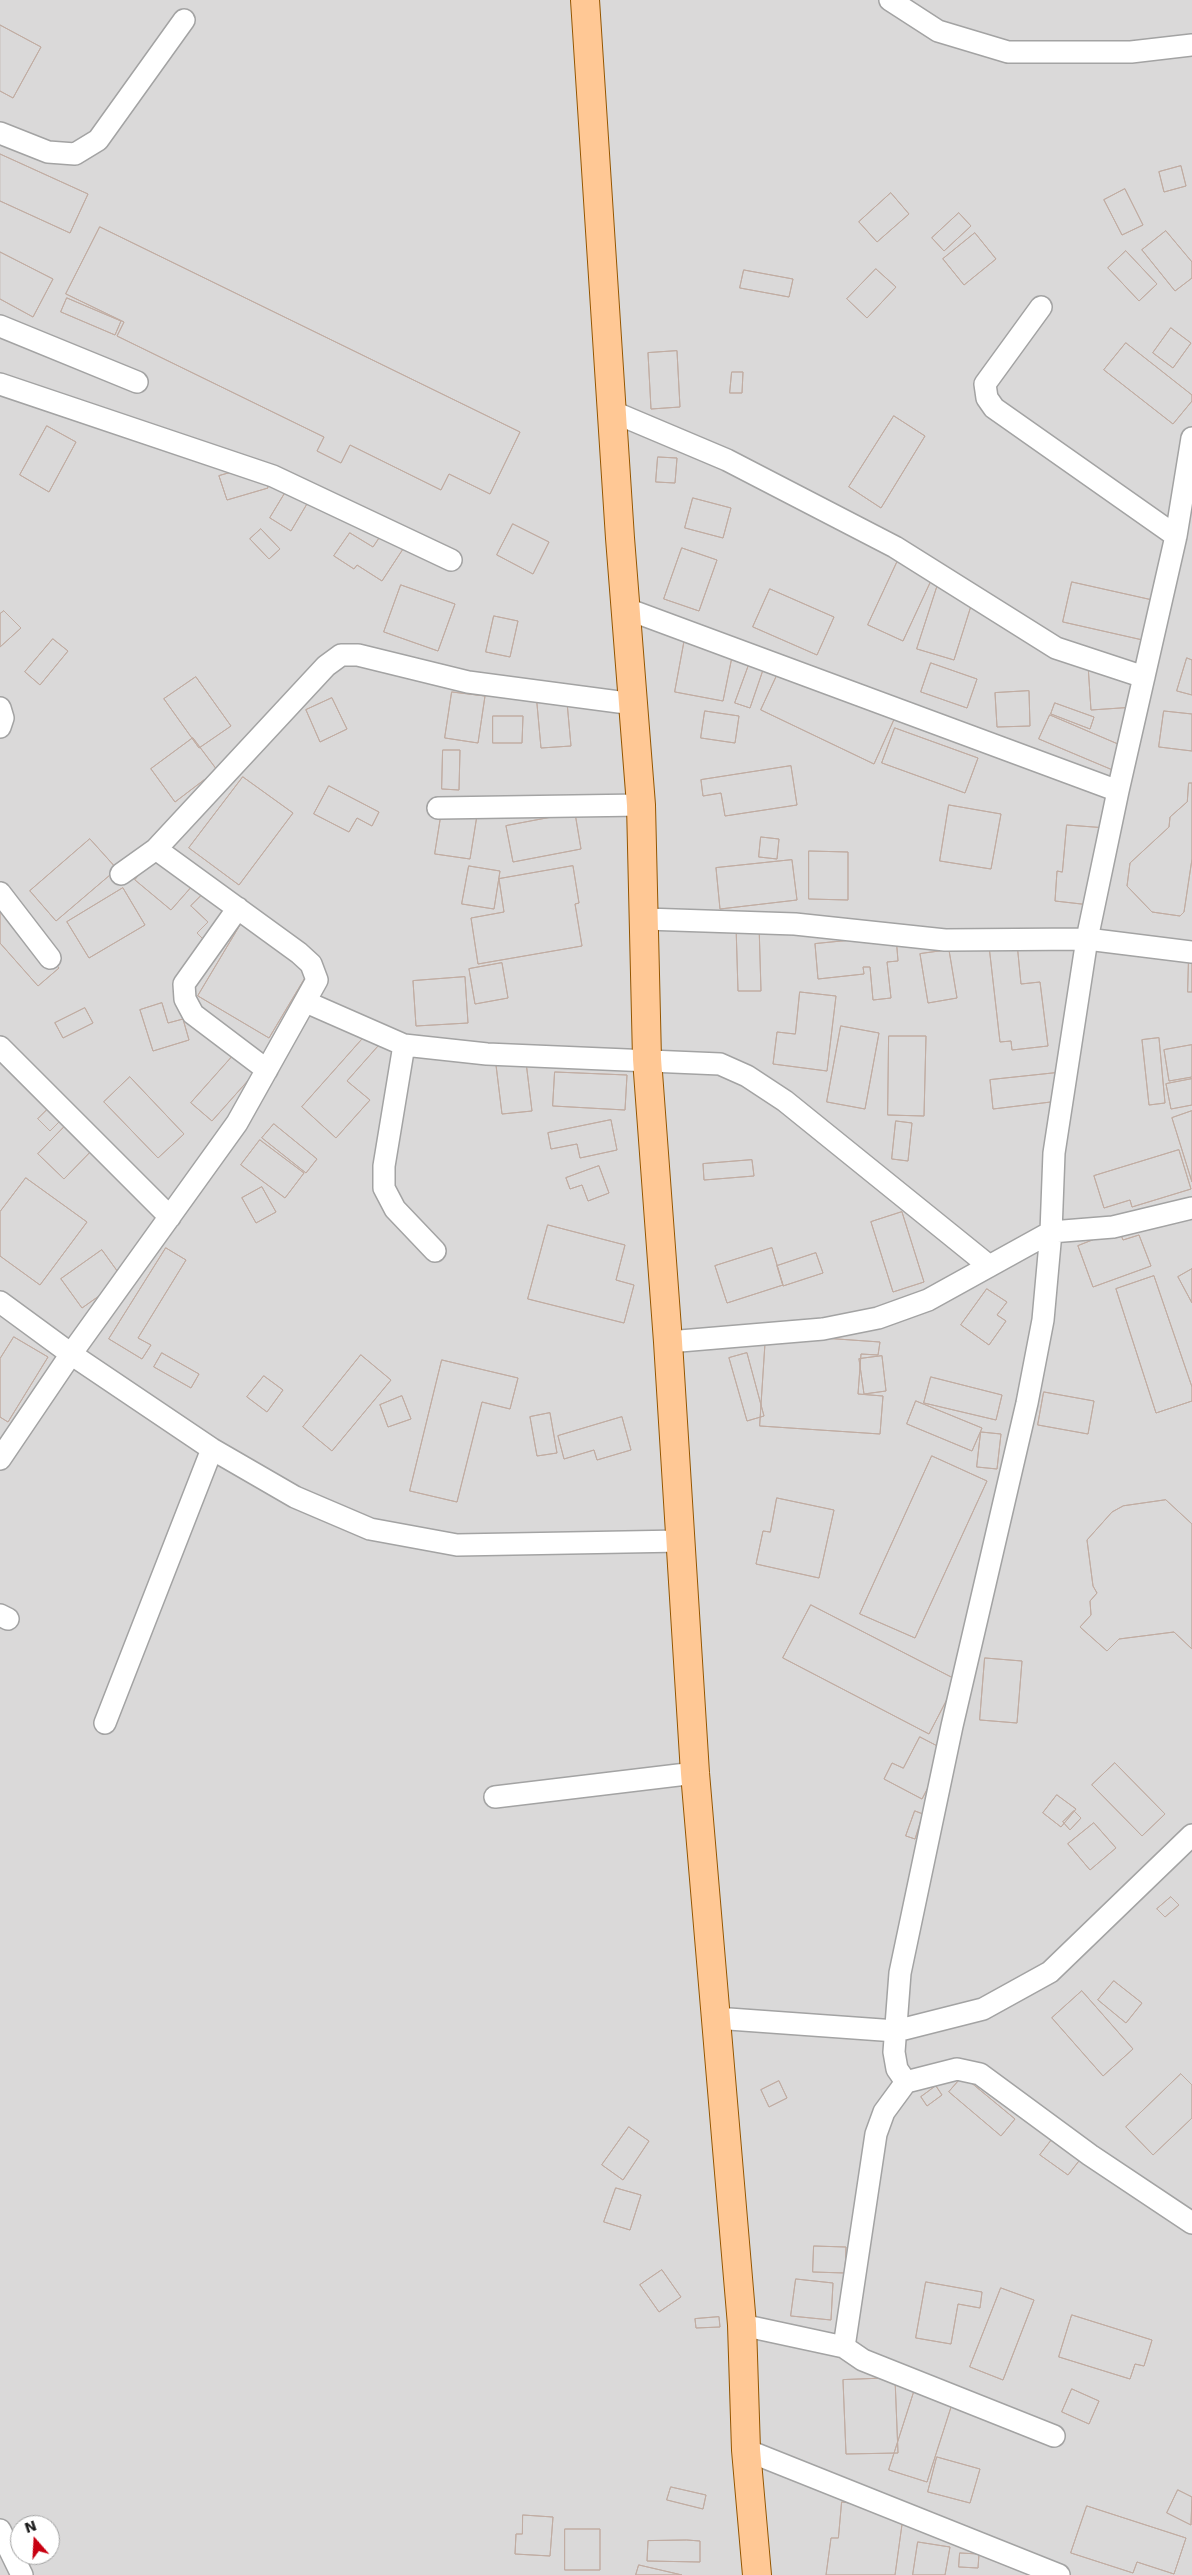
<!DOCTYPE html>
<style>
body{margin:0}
#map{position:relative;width:1192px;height:2575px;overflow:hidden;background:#eee9e1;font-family:"DejaVu Sans",sans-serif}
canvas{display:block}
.north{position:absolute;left:10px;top:2515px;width:50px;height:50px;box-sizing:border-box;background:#fff;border:1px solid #a4a4a4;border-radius:50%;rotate:341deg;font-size:14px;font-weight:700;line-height:20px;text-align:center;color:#1c1c1c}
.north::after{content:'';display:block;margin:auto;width:18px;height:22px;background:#c80011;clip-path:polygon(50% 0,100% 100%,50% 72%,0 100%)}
</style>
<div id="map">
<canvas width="1192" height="2575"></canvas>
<div class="north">N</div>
</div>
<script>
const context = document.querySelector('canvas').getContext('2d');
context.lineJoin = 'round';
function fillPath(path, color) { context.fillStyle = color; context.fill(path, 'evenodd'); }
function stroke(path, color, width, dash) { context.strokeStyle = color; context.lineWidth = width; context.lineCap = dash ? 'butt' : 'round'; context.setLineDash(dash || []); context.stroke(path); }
fillPath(new Path2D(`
 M0 0H1192V2575H0ZM20 2525H50V2555H20Z`), '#dad9d9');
const building = new Path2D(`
 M0 25 41 47 13 98 0 91Z
 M0 25 41 47 13 98 0 91Z
 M0 154 88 194 70 233 0 201Z
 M0 154 88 194 70 233 0 201Z
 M1181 166 1186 186 1164 192 1159 172Z
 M1181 166 1186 186 1164 192 1159 172Z
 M1125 189 1143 225 1122 235 1104 200Z
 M1125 189 1143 225 1122 235 1104 200Z
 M891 193 909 214 877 242 859 222Z
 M891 193 909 214 877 242 859 222Z
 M959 213 971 226 944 251 932 238Z
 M959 213 971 226 944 251 932 238Z
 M100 227 520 432 490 494 449 474 441 490 350 445 341 463 317 451 324 437 117 336 124 322 66 294Z
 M100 227 520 432 490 494 449 474 441 490 350 445 341 463 317 451 324 437 117 336 124 322 66 294Z
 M1166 231 1192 262V278L1175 291 1142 250Z
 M1166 231 1192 262V278L1175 291 1142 250Z
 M975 233 996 259 964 285 943 259Z
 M975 233 996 259 964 285 943 259Z
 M1126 251 1157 284 1139 301 1108 268Z
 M1126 251 1157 284 1139 301 1108 268Z
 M0 252 53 279 33 317 0 299Z
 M0 252 53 279 33 317 0 299Z
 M876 269 896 287 867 318 847 299Z
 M876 269 896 287 867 318 847 299Z
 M744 270 793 279 789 297 740 288Z
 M744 270 793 279 789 297 740 288Z
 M67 298 121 321 115 335 61 312Z
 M67 298 121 321 115 335 61 312Z
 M1171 328 1191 343 1173 368 1153 353Z
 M1171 328 1191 343 1173 368 1153 353Z
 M1126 343 1192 395V401L1173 424 1104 370Z
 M1126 343 1192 395V401L1173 424 1104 370Z
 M677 351 680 407 651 409 648 353Z
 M677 351 680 407 651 409 648 353Z
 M732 372H743L742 393H730Z
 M732 372H743L742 393H730Z
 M894 416 925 436 881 508 849 487Z
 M894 416 925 436 881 508 849 487Z
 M47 426 76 442 49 492 20 475Z
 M47 426 76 442 49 492 20 475Z
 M658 457 677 458 675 483 656 482Z
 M658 457 677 458 675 483 656 482Z
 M261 464 268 488 227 500 219 476Z
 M261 464 268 488 227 500 219 476Z
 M293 480 314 492 291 531 270 518Z
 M293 480 314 492 291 531 270 518Z
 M693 498 731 508 723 538 685 528Z
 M693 498 731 508 723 538 685 528Z
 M513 524 549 542 533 574 497 555Z
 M513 524 549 542 533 574 497 555Z
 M261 529 280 549 269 559 250 539Z
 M261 529 280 549 269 559 250 539Z
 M350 533 373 547 381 535 403 549 382 581 357 565 354 569 334 556Z
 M350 533 373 547 381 535 403 549 382 581 357 565 354 569 334 556Z
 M682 548 717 560 699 611 664 599Z
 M682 548 717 560 699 611 664 599Z
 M900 556 935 572 903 641 868 625Z
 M900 556 935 572 903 641 868 625Z
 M940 578 976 590 954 660 917 649Z
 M940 578 976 590 954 660 917 649Z
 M1072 582 1166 603 1156 643 1063 622Z
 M1072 582 1166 603 1156 643 1063 622Z
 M401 585 455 604 438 651 384 632Z
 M401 585 455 604 438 651 384 632Z
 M770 589 834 617 817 655 753 627Z
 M770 589 834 617 817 655 753 627Z
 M4 611 21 628 0 647V614Z
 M4 611 21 628 0 647V614Z
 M494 616 518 621 510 657 486 652Z
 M494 616 518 621 510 657 486 652Z
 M685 638 734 647 723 701 675 692Z
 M685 638 734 647 723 701 675 692Z
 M53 639 68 651 40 685 25 672Z
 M53 639 68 651 40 685 25 672Z
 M1187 658 1192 660V695L1177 691Z
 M1187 658 1192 660V695L1177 691Z
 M750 662 764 667 750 708 735 703Z
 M750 662 764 667 750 708 735 703Z
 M1132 662 1135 707 1091 710 1088 665Z
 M1132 662 1135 707 1091 710 1088 665Z
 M931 663 977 679 967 708 921 692Z
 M931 663 977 679 967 708 921 692Z
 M780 669 896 715 874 764 761 710Z
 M780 669 896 715 874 764 761 710Z
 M196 677 231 726 199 748 164 699Z
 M196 677 231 726 199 748 164 699Z
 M566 691 571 746 541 748 536 693Z
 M566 691 571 746 541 748 536 693Z
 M1029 691 1030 726 997 727 995 693Z
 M1029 691 1030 726 997 727 995 693Z
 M452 692 485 696 478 743 445 738Z
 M452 692 485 696 478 743 445 738Z
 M332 698 347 729 320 742 306 710Z
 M332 698 347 729 320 742 306 710Z
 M1055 703 1094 717 1090 729 1051 714Z
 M1055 703 1094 717 1090 729 1051 714Z
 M705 711 739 716 735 743 701 738Z
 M705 711 739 716 735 743 701 738Z
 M1164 711 1192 714V751L1159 747Z
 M1164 711 1192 714V751L1159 747Z
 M1050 715 1125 747 1115 771 1039 739Z
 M1050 715 1125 747 1115 771 1039 739Z
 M493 716H523L522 743H493Z
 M493 716H523L522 743H493Z
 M895 728 978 758 965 793 882 763Z
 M895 728 978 758 965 793 882 763Z
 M193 738 217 770 175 802 151 769Z
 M193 738 217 770 175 802 151 769Z
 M443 750H460L459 790 442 789Z
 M443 750H460L459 790 442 789Z
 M791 766 797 805 725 816 721 793 703 796 701 780Z
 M791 766 797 805 725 816 721 793 703 796 701 780Z
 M243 777 293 813 239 885 189 848Z
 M243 777 293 813 239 885 189 848Z
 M1189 783H1192V859L1184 912 1180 916 1152 912 1127 886 1130 863 1169 827 1170 817 1187 802Z
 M1189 783H1192V859L1184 912 1180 916 1152 912 1127 886 1130 863 1169 827 1170 817 1187 802Z
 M329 786 379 812 372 826 357 818 349 832 314 814Z
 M329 786 379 812 372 826 357 818 349 832 314 814Z
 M443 804 478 809 470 859 435 854Z
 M443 804 478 809 470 859 435 854Z
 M949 805 1001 814 991 869 940 861Z
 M949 805 1001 814 991 869 940 861Z
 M575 813 581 849 513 862 506 826Z
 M575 813 581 849 513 862 506 826Z
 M1067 825 1107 828 1099 906 1055 901 1057 871 1062 872Z
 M1067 825 1107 828 1099 906 1055 901 1057 871 1062 872Z
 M761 837 779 839 777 859 759 857Z
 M761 837 779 839 777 859 759 857Z
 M90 839 117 869 56 921 30 891Z
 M90 839 117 869 56 921 30 891Z
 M809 851 848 852V900L809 899Z
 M809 851 848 852V900L809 899Z
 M156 855 193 885 171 910 135 880Z
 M156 855 193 885 171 910 135 880Z
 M792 860 797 900 720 909 716 868Z
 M792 860 797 900 720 909 716 868Z
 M469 866 500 871 494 909 462 904Z
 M469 866 500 871 494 909 462 904Z
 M573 866 579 903 575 904 582 946 478 964 471 918 504 912 499 879Z
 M573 866 579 903 575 904 582 946 478 964 471 918 504 912 499 879Z
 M123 888 145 925 89 958 67 922Z
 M123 888 145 925 89 958 67 922Z
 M204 893 227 916 204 940 197 933 208 922 191 906Z
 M204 893 227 916 204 940 197 933 208 922 191 906Z
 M6 908 59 968 38 986 0 943V913Z
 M6 908 59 968 38 986 0 943V913Z
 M241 924 312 966 269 1038 198 996Z
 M241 924 312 966 269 1038 198 996Z
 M759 924 761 991H738L736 925Z
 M759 924 761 991H738L736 925Z
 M896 936 898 961 887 962 891 998 873 1000 870 967H863L864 974 818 979 815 944Z
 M896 936 898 961 887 962 891 998 873 1000 870 967H863L864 974 818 979 815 944Z
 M1017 943 1021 984 1040 982 1048 1046 1012 1050 1011 1041 1000 1042 989 946Z
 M1017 943 1021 984 1040 982 1048 1046 1012 1050 1011 1041 1000 1042 989 946Z
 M949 950 957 998 928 1003 920 954Z
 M949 950 957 998 928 1003 920 954Z
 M1189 957H1192V992H1188Z
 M1189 957H1192V992H1188Z
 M502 963 508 998 475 1004 469 969Z
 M502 963 508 998 475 1004 469 969Z
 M465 977 468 1023 416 1026 413 981Z
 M465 977 468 1023 416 1026 413 981Z
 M800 992 836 996 827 1071 773 1064 777 1032 795 1034Z
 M800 992 836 996 827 1071 773 1064 777 1032 795 1034Z
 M162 1003 168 1023 183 1019 189 1040 153 1051 140 1010Z
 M162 1003 168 1023 183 1019 189 1040 153 1051 140 1010Z
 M85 1008 93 1023 63 1038 55 1023Z
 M85 1008 93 1023 63 1038 55 1023Z
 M841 1026 879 1033 865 1109 827 1102Z
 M841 1026 879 1033 865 1109 827 1102Z
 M366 1035 378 1046 347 1081 370 1100 336 1138 302 1107Z
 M366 1035 378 1046 347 1081 370 1100 336 1138 302 1107Z
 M889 1036H926L924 1116 888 1115Z
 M889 1036H926L924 1116 888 1115Z
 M1159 1038 1165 1103 1149 1105 1142 1040Z
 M1159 1038 1165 1103 1149 1105 1142 1040Z
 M1192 1045V1077L1169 1081 1164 1050Z
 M1192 1045V1077L1169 1081 1164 1050Z
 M239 1049 260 1067 212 1121 191 1103Z
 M239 1049 260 1067 212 1121 191 1103Z
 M526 1062 532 1111 502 1114 496 1065Z
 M526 1062 532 1111 502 1114 496 1065Z
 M555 1072 627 1075 625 1110 553 1106Z
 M555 1072 627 1075 625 1110 553 1106Z
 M1056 1073 1059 1101 993 1109 990 1080Z
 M1056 1073 1059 1101 993 1109 990 1080Z
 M130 1077 184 1134 158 1158 104 1102Z
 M130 1077 184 1134 158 1158 104 1102Z
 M1192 1079V1105L1171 1109 1166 1084Z
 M1192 1079V1105L1171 1109 1166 1084Z
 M53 1104 65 1116 50 1131 38 1119Z
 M53 1104 65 1116 50 1131 38 1119Z
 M1192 1111V1182L1172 1118Z
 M1192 1111V1182L1172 1118Z
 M72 1119 98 1144 64 1179 38 1154Z
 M72 1119 98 1144 64 1179 38 1154Z
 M611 1120 617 1150 580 1158 577 1144 551 1149 548 1133Z
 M611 1120 617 1150 580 1158 577 1144 551 1149 548 1133Z
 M896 1121 912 1123 908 1161 892 1159Z
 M896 1121 912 1123 908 1161 892 1159Z
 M274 1124 317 1159 306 1173 262 1138Z
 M274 1124 317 1159 306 1173 262 1138Z
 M260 1140 304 1173 285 1198 241 1165Z
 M260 1140 304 1173 285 1198 241 1165Z
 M1179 1150 1191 1189 1132 1207 1130 1200 1104 1208 1094 1176Z
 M1179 1150 1191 1189 1132 1207 1130 1200 1104 1208 1094 1176Z
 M752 1160 754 1176 704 1180 703 1164Z
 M752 1160 754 1176 704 1180 703 1164Z
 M599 1166 609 1193 588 1201 582 1185 570 1189 566 1178Z
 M599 1166 609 1193 588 1201 582 1185 570 1189 566 1178Z
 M26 1178 87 1222 40 1285 0 1256V1212Z
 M26 1178 87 1222 40 1285 0 1256V1212Z
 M262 1187 276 1212 256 1223 242 1198Z
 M262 1187 276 1212 256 1223 242 1198Z
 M902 1212 924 1282 893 1292 871 1222Z
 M902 1212 924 1282 893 1292 871 1222Z
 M548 1225 625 1245 616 1280 634 1285 624 1323 528 1299Z
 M548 1225 625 1245 616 1280 634 1285 624 1323 528 1299Z
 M1119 1230 1123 1240 1139 1235 1151 1266 1093 1287 1078 1246Z
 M1119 1230 1123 1240 1139 1235 1151 1266 1093 1287 1078 1246Z
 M166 1248 186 1260 138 1338 151 1345 142 1359 109 1339Z
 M166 1248 186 1260 138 1338 151 1345 142 1359 109 1339Z
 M772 1248 783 1285 727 1303 715 1266Z
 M772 1248 783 1285 727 1303 715 1266Z
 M102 1250 123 1279 82 1308 61 1279Z
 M102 1250 123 1279 82 1308 61 1279Z
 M816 1253 823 1273 783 1286 777 1266Z
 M816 1253 823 1273 783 1286 777 1266Z
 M1192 1269V1303L1178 1277Z
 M1192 1269V1303L1178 1277Z
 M1154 1276 1192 1387V1401L1156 1413 1116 1289Z
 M1154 1276 1192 1387V1401L1156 1413 1116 1289Z
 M987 1289 1007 1302 997 1315 1006 1321 989 1345 961 1325Z
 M987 1289 1007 1302 997 1315 1006 1321 989 1345 961 1325Z
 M766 1334 880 1342 878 1355 861 1354 858 1394 883 1396 880 1434 760 1426Z
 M766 1334 880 1342 878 1355 861 1354 858 1394 883 1396 880 1434 760 1426Z
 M14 1337 48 1357 8 1422 0 1417V1359Z
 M14 1337 48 1357 8 1422 0 1417V1359Z
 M162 1353 199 1374 191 1388 154 1367Z
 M162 1353 199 1374 191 1388 154 1367Z
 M747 1353 764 1416 747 1421 729 1358Z
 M747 1353 764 1416 747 1421 729 1358Z
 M361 1355 391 1380 332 1451 303 1427Z
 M361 1355 391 1380 332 1451 303 1427Z
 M882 1356 886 1391 864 1394 859 1359Z
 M882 1356 886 1391 864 1394 859 1359Z
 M442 1360 518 1378 510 1409 482 1402 457 1502 410 1491Z
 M442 1360 518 1378 510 1409 482 1402 457 1502 410 1491Z
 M264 1376 283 1390 267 1412 247 1397Z
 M264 1376 283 1390 267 1412 247 1397Z
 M931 1377 1002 1395 996 1420 924 1403Z
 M931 1377 1002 1395 996 1420 924 1403Z
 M1044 1392 1094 1401 1088 1434 1038 1425Z
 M1044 1392 1094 1401 1088 1434 1038 1425Z
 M402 1396 411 1419 388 1427 380 1405Z
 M402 1396 411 1419 388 1427 380 1405Z
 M916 1401 982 1428 972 1451 907 1424Z
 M916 1401 982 1428 972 1451 907 1424Z
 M550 1413 557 1453 537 1456 530 1417Z
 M550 1413 557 1453 537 1456 530 1417Z
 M622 1417 631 1450 597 1460 594 1450 564 1459 558 1436Z
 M622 1417 631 1450 597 1460 594 1450 564 1459 558 1436Z
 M981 1432 1001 1434 997 1469 977 1467Z
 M981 1432 1001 1434 997 1469 977 1467Z
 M932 1456 987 1481 915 1638 860 1614Z
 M932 1456 987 1481 915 1638 860 1614Z
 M777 1498 834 1510 819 1578 756 1564 763 1531 770 1532Z
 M777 1498 834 1510 819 1578 756 1564 763 1531 770 1532Z
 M1166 1500 1192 1524V1649L1174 1632 1119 1639 1107 1651 1080 1627 1091 1615 1090 1601 1097 1593 1093 1586 1087 1540 1112 1512 1123 1506Z
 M1166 1500 1192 1524V1649L1174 1632 1119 1639 1107 1651 1080 1627 1091 1615 1090 1601 1097 1593 1093 1586 1087 1540 1112 1512 1123 1506Z
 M811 1605 957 1680 929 1734 783 1658Z
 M811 1605 957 1680 929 1734 783 1658Z
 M985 1658 1022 1661 1017 1723 980 1720Z
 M985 1658 1022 1661 1017 1723 980 1720Z
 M920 1737 947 1751 922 1799 884 1779 892 1763 903 1768Z
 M920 1737 947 1751 922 1799 884 1779 892 1763 903 1768Z
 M1115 1763 1165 1814 1142 1836 1092 1785Z
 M1115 1763 1165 1814 1142 1836 1092 1785Z
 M1057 1795 1076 1809 1061 1827 1043 1813Z
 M1057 1795 1076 1809 1061 1827 1043 1813Z
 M915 1811 923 1814 915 1839 906 1836Z
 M915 1811 923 1814 915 1839 906 1836Z
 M1074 1811 1081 1818 1070 1830 1063 1822Z
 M1074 1811 1081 1818 1070 1830 1063 1822Z
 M1094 1823 1116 1848 1090 1870 1068 1844Z
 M1094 1823 1116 1848 1090 1870 1068 1844Z
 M1171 1897 1179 1905 1165 1917 1157 1909Z
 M1171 1897 1179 1905 1165 1917 1157 1909Z
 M1114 1981 1142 2003 1126 2023 1098 2000Z
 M1114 1981 1142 2003 1126 2023 1098 2000Z
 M1082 1991 1133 2049 1103 2076 1052 2018Z
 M1082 1991 1133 2049 1103 2076 1052 2018Z
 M1181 2074 1192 2085V2118L1153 2155 1126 2127Z
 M1181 2074 1192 2085V2118L1153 2155 1126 2127Z
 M963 2076 1015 2119 1001 2136 949 2092Z
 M963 2076 1015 2119 1001 2136 949 2092Z
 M779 2081 787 2098 769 2107 761 2090Z
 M779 2081 787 2098 769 2107 761 2090Z
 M936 2086 942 2095 927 2106 921 2097Z
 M936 2086 942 2095 927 2106 921 2097Z
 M629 2127 649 2141 623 2180 602 2165Z
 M629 2127 649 2141 623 2180 602 2165Z
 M1054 2137 1082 2157 1068 2175 1040 2155Z
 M1054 2137 1082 2157 1068 2175 1040 2155Z
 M616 2188 641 2195 630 2230 604 2222Z
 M616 2188 641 2195 630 2230 604 2222Z
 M814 2246 846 2247 845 2273 813 2272Z
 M814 2246 846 2247 845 2273 813 2272Z
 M662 2270 681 2297 659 2312 640 2285Z
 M662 2270 681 2297 659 2312 640 2285Z
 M796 2279 833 2283 831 2320 791 2316Z
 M796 2279 833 2283 831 2320 791 2316Z
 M926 2282 982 2292 980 2308 958 2304 951 2344 916 2338Z
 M926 2282 982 2292 980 2308 958 2304 951 2344 916 2338Z
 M1001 2288 1034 2300 1003 2380 970 2367Z
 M1001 2288 1034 2300 1003 2380 970 2367Z
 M1072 2315 1152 2340 1144 2366 1135 2364 1130 2379 1059 2357Z
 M1072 2315 1152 2340 1144 2366 1135 2364 1130 2379 1059 2357Z
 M719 2317 720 2327 696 2328 695 2319Z
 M719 2317 720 2327 696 2328 695 2319Z
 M895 2378 898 2453 846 2454 843 2380Z
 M895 2378 898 2453 846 2454 843 2380Z
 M1072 2389 1099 2401 1089 2424 1062 2412Z
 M1072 2389 1099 2401 1089 2424 1062 2412Z
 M914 2392 952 2404 927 2482 889 2470Z
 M914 2392 952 2404 927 2482 889 2470Z
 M937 2457 980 2469 970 2503 928 2492Z
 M937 2457 980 2469 970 2503 928 2492Z
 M671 2487 706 2495 703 2509 667 2500Z
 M671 2487 706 2495 703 2509 667 2500Z
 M1178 2490 1192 2497 1191 2525 1167 2513Z
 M1178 2490 1192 2497 1191 2525 1167 2513Z
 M842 2502 904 2510 895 2575H826L831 2538H838Z
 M842 2502 904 2510 895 2575H826L831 2538H838Z
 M1087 2506 1186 2538 1174 2574 1137 2562 1133 2573 1071 2553Z
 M1087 2506 1186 2538 1174 2574 1137 2562 1133 2573 1071 2553Z
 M523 2515 553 2517 550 2556 515 2554 516 2534H522Z
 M523 2515 553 2517 550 2556 515 2554 516 2534H522Z
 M565 2529H600V2570H565Z
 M565 2529H600V2570H565Z
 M687 2540 700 2541V2562L647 2561 648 2541Z
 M687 2540 700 2541V2562L647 2561 648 2541Z
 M918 2542 950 2547 945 2575H913Z
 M918 2542 950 2547 945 2575H913Z
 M960 2553 979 2554 978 2568 959 2567Z
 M960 2553 979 2554 978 2568 959 2567Z
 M639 2565 682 2575H636Z
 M639 2565 682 2575H636Z`);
fillPath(building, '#c6bab4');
stroke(building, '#c1ada3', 1);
const minor = new Path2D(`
 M890 0 938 31 1008 52H1131L1192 45
 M0 133 48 152 75 154 98 140 184 20
 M1041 307 985 384 987 398 994 408 1176 536
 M0 326 137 382
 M0 384 273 476 451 560
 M611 411 727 460 895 547 1056 648 1144 677
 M1192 438 1176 536 1118 791 1087 939 1054 1153 1051 1232 1043 1320 1027 1403 952 1726 900 1973 894 2052 897 2069 906 2082 957 2069 980 2074 1090 2155 1192 2223
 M627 609 1118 791
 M0 708 3 718 0 727
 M438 808 641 805
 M121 874 156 849 326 666 341 655H358L468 682 634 704
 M0 893 50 958
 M238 908 184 984 185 999 193 1014 267 1070
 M645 919 795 924 945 940 1087 939 1192 952
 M306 1002 404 1045 487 1054 720 1064 747 1076 785 1101 988 1265
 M404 1045 384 1166V1188L395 1209 435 1251
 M0 1047 170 1217
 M0 1302 71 1354 212 1449 295 1497 370 1529 457 1545 681 1541
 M668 1342 823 1329 878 1318 928 1300 1051 1232 1113 1227 1192 1208
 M0 1459 71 1354 237 1123 317 980 311 964 299 953 156 849
 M0 1615 8 1619
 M105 1723 212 1449
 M495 1797 695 1773
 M715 2018 896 2031 983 2009 1050 1972 1192 1835
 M742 2325 844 2347 863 2360 1054 2436
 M844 2347 876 2134 884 2112 906 2082
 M746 2450 1059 2575
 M0 2530 22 2575`);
const major = new Path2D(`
 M585 0 620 538 641 805 647 1059 668 1342 695 1773 742 2325 746 2450 757 2575`);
stroke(minor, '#a3a3a3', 24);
stroke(major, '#945600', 30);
stroke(minor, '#fff', 21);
stroke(major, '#ffc895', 28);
</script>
